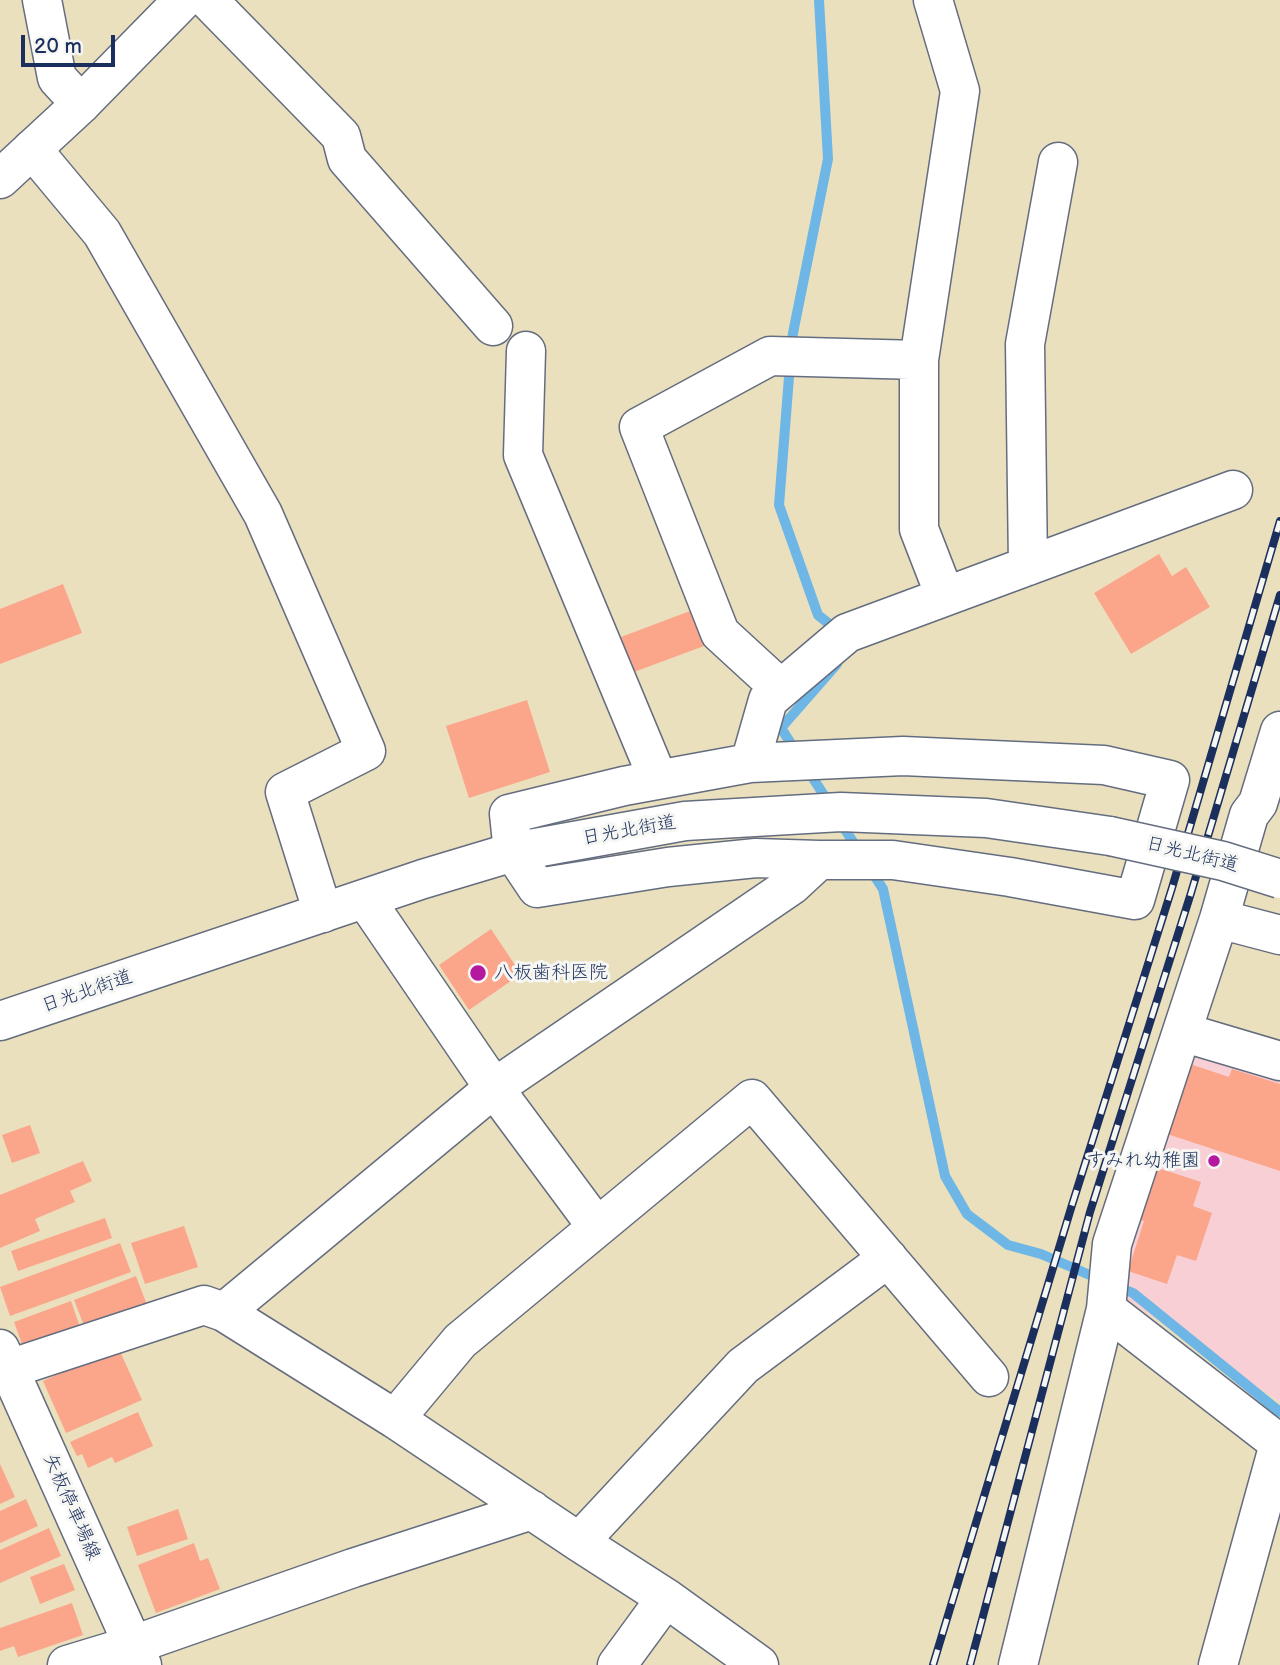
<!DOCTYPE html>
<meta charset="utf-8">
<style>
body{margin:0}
#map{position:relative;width:1280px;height:1665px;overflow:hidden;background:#ebe0bd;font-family:"Balsamiq Sans",sans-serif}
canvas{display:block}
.scale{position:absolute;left:21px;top:35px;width:94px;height:32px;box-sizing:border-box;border:4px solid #1b2f5e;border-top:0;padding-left:9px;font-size:21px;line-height:24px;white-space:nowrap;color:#1b2f5e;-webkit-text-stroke:5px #f6f6f2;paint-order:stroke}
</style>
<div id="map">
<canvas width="1280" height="1665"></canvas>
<div class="scale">20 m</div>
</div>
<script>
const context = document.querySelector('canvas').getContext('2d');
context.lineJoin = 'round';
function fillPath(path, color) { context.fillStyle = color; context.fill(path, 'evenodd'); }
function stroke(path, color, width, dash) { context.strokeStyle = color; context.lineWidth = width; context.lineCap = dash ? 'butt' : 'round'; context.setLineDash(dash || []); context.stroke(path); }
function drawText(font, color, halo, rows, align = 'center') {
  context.font = font + ' "Balsamiq Sans","Klee One",sans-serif'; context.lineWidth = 6; context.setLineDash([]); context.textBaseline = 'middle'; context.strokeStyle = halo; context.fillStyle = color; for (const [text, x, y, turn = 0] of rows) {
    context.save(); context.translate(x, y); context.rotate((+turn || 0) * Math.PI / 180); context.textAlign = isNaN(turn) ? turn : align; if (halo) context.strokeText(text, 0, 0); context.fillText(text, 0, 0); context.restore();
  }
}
fillPath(new Path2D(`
 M1184 1044 1280 1073V1402L1123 1297 1121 1249Z`), '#f7cfd4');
stroke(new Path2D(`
 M791 349 793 333 828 159 819 0
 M790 364 779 505 818 615 837 630
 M797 753 781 728 837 664
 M807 769 829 803
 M840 822 859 851
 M870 869 883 889 945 1176 967 1214 1008 1245 1041 1254 1099 1279
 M1116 1286 1133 1293 1280 1412`), '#6db6e5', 10);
fillPath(new Path2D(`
 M1159 554 1172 576 1186 567 1210 607 1131 654 1094 593Z
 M63 584 82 633 0 664V609Z
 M690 611 704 646 634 672 621 637Z
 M527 700 550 772 469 798 446 726Z
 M491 929 521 974 469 1010 439 965Z
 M1187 1063 1229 1077 1232 1069 1280 1084V1171L1164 1133Z
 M30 1125 40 1153 12 1163 2 1135Z
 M83 1161 92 1181 70 1191 75 1202 35 1219 40 1231 0 1248V1195Z
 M1155 1167 1201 1182 1193 1206 1212 1213 1196 1261 1177 1255 1167 1284 1128 1271 1144 1221 1137 1219Z
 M105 1218 112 1238 18 1271 11 1251Z
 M184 1226 198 1267 145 1284 131 1243Z
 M120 1243 131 1272 10 1316 0 1287Z
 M136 1276 147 1305 85 1328 74 1300Z
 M71 1301 80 1327 23 1347 14 1322Z
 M118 1347 142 1400 66 1433 43 1381Z
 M138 1412 153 1446 115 1463 112 1457 88 1468 82 1454 77 1456 70 1442Z
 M0 1464 15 1497 0 1504Z
 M26 1499 38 1526 0 1543V1511Z
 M178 1509 188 1539 137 1556 127 1527Z
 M49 1528 61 1556 0 1583V1550Z
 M194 1543 200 1561 208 1558 220 1589 156 1613 138 1565Z
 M64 1564 75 1590 40 1604 30 1577Z
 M72 1603 83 1635 18 1657 14 1646 0 1651V1628Z`), '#fba58b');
const minor = new Path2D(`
 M42 0 57 78 81 104
 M208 0 341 136 347 159 493 326
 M933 0 960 91 919 360V529L945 596
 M32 149 102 233 263 514 366 751 285 792 323 913
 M526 351 523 455 658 779
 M1028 566 1025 344 1058 162
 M781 689 720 633 639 427 770 356 919 360
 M903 756 1104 765 1170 780 1135 900 1010 877 893 860H819L756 858 668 867 537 888 513 852 509 814 624 786 750 763Z
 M750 763 768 700 847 633 1233 490
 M365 899 494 1088 597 1227
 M1219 919 1280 935
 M1182 1032 1280 1061
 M1106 1309 1112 1244 1219 919 1249 815 1258 803 1280 731
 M224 1312 494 1088 792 885 819 860
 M9 1369 204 1305 224 1312 395 1419 579 1542 666 1598 759 1665
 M395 1419 460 1341 752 1099 989 1377
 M579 1542 743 1366 888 1258
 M67 1665 133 1645 353 1568 532 1510
 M617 1665 666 1598
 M1018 1665 1106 1309 1280 1444
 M1218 1665 1279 1444`);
const major = new Path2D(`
 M0 179 81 104 183 0
 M0 1349 142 1665`);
const highway = new Path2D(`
 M0 1021 423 879 513 852 685 821 841 812 986 818 1110 836`);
stroke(minor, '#646d7f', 41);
stroke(major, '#646d7f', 41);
stroke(highway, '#646d7f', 41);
stroke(minor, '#fff', 38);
stroke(major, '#fff', 38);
stroke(highway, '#fff', 38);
const rail = new Path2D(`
 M933 1665 1072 1205 1172 888 1280 521
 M970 1665 1090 1212 1191 893 1280 595`);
stroke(rail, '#1b2f5e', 8);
stroke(rail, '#f6f6f2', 5, [16]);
const highwayBridge = new Path2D(`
 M1110 836 1223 861 1280 879`);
stroke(highwayBridge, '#646d7f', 41, []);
stroke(highwayBridge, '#fff', 38);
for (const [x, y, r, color] of [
 [478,973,9,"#b5179e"],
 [1214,1161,7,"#b5179e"]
]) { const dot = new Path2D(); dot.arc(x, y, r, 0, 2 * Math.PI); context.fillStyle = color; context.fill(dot); stroke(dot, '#f6f6f2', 2.5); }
drawText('19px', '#1b2f5e', '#f6f6f2', [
 ["日光北街道",629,831,-10],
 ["日光北街道",1192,855,14],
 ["日光北街道",87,992,-19],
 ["矢板停車場線",71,1507,66]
]);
drawText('19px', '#1b2f5e', '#f6f6f2', [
 ["八板歯科医院",494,973],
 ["すみれ幼稚園",1200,1161,"right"]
], 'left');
</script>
